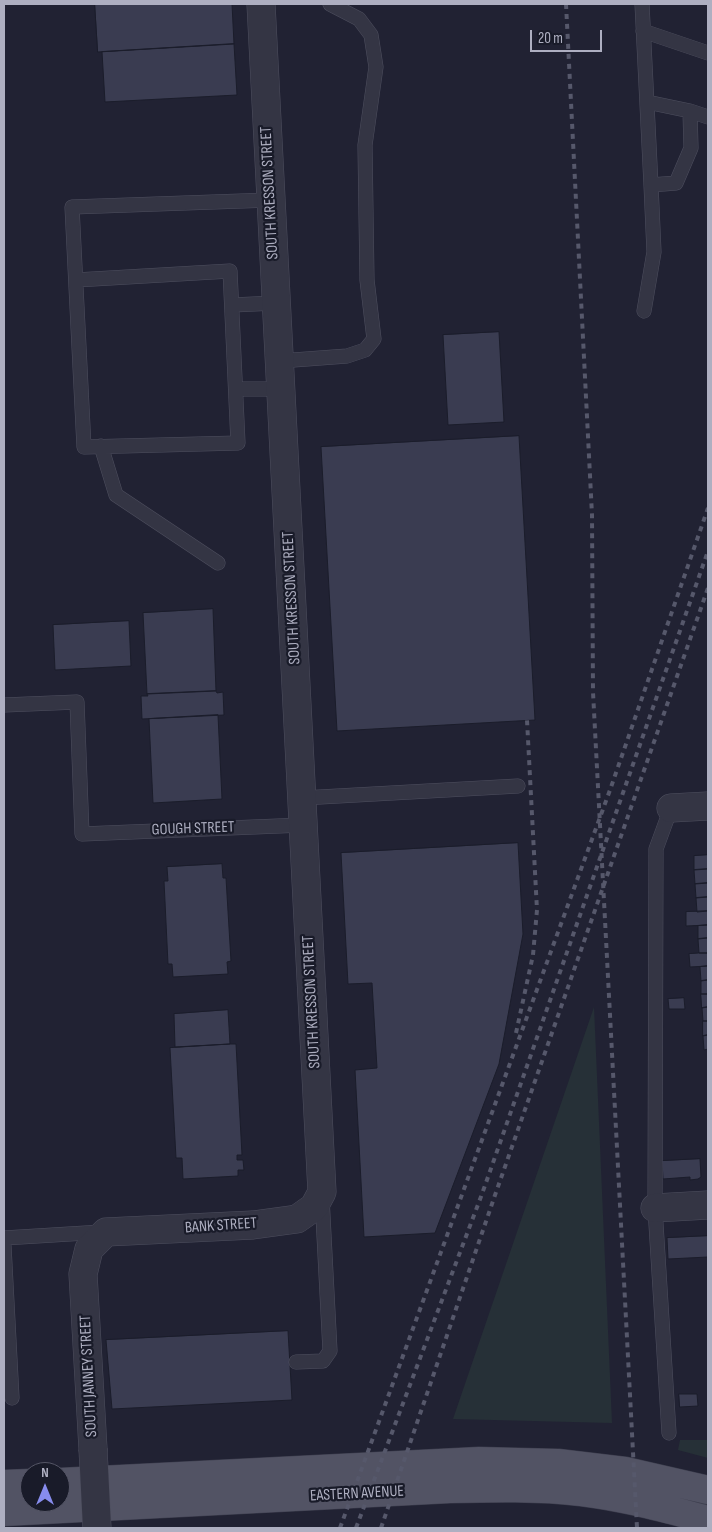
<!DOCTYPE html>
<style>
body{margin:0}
#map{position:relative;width:712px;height:1532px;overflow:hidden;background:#212233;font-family:"Sofia Sans Condensed",sans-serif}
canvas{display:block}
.frame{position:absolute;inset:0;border:5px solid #aeafc1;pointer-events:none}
.north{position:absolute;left:20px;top:1462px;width:50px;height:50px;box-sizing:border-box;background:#191b29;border:1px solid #555666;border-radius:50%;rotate:0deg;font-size:14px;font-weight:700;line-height:20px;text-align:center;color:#aeafc1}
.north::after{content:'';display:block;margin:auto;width:18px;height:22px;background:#878ced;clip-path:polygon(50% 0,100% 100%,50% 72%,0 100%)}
.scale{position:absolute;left:530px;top:30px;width:72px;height:22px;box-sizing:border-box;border:2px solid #aeafc1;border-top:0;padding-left:6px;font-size:15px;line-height:18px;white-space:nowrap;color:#aeafc1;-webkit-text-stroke:4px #191b29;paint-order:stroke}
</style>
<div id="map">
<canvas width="712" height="1532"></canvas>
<div class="frame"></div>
<div class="north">N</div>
<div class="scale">20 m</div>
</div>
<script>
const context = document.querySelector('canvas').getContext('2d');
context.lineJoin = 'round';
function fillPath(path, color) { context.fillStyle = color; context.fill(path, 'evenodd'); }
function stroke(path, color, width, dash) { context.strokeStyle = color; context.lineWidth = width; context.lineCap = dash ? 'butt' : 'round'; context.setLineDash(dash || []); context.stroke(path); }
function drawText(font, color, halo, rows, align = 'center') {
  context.font = font + ' "Sofia Sans Condensed",sans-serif'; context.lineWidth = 4.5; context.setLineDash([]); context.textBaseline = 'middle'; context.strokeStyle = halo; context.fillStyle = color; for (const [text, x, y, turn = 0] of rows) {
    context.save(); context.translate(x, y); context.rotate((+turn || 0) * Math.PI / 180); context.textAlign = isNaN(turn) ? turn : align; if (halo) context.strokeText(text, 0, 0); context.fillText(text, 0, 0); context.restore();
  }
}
fillPath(new Path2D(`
 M594 1007 612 1423 453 1419Z
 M680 1440H708V1458L678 1450Z`), '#263037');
const building = new Path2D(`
 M95 4H232L234 44 98 52Z
 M234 44 237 95 105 102 102 52Z
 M499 332 504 422 448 425 443 335Z
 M519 436 535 720 337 731 321 447Z
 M213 609 216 691 147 694 143 613Z
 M129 621 131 666 55 670 53 625Z
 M216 691 217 693 223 692 224 715 142 719 141 696H148L147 694Z
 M218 715 222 799 153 803 149 719Z
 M518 843 523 934 499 1064 435 1233 364 1237 355 1070 377 1068 372 983 348 984 341 853Z
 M708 855V869L694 870V856Z
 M222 864 223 878H226L231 961 227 962 228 974 173 977 172 964H168L164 881H168L167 867Z
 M708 869V883L695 884 694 870Z
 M708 883V897L696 898 695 884Z
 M708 897V911L697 912 696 898Z
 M708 911V925L686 926V912Z
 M708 925V938L698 939V926Z
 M708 938V953H699L698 939Z
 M699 953H708V966L690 967 689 954Z
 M708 966V980L701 981 700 967Z
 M708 980V994H701V981Z
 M701 994H708V1007L702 1008Z
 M684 998 685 1009H669L668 999Z
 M708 1007V1021H703L702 1008Z
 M228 1010 230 1044 175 1047 174 1014Z
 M703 1021H708V1035L703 1036Z
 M708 1035V1049L704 1050 703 1036Z
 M230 1044H236L242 1155H237V1160H243L244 1170H238V1176L183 1179 182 1158H176L170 1048Z
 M700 1159 701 1177 698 1179 690 1180V1177L663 1179 662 1161Z
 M708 1236V1257L668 1259 667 1238Z
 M288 1331 292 1400 112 1409 106 1340Z
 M679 1394H697L698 1406 680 1407Z`);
fillPath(building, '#3a3c51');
stroke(building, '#1b1d2b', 1);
const service = new Path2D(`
 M642 4 651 185 676 183 691 148 690 111 647 102
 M643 31 708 53
 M690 111 708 117
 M76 280 230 271 238 443 84 447 72 207 270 200
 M232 305 276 303
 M644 311 654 252 651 185
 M280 361 347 356 365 350 374 339 367 280 365 145 376 67 371 35 359 19 330 4
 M236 389H281
 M101 446 116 495 218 563
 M4 705 77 702 82 834 303 825
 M302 798 518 786
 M4 1238 102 1232
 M4 1246 12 1398
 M296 1362 323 1361 330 1351 322 1197
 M669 1433 655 1208 656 849 671 808`);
const minor = new Path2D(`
 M671 808 708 806
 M655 1208 708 1205
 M93 1449 83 1274 89 1249 106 1232 253 1225 297 1219 314 1207 322 1192 261 4`);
const primary = new Path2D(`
 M60 1482 479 1461 558 1463 625 1471 708 1490
 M4 1484 30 1483
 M4 1512 450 1489C494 1488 537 1487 581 1492 624 1497 666 1509 708 1520`);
stroke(service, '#4e4f5f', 15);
stroke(minor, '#4e4f5f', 29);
stroke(primary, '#3d3e4e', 29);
stroke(service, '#343544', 14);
stroke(minor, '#343544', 28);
stroke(primary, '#525364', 28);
stroke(new Path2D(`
 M566 4 592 515 593 692 637 1528
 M516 1033 533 955 537 910 527 720
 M340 1528 610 790 708 508
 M356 1528 482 1194 708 551
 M381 1528 494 1198 708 588`), '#56586b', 4, [5, 5]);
const minorBridge = new Path2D(`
 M93 1449 97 1528`);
stroke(minorBridge, '#4e4f5f', 29, []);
stroke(minorBridge, '#343544', 28);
drawText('16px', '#aeafc1', '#191b29', [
 ["SOUTH KRESSON STREET",270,193,-93],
 ["SOUTH KRESSON STREET",292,598,-93],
 ["GOUGH STREET",193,829,-2],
 ["SOUTH KRESSON STREET",312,1002,-93],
 ["BANK STREET",221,1226,-4],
 ["SOUTH JANNEY STREET",89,1376,-93],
 ["EASTERN AVENUE",357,1494,-3]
]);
</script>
